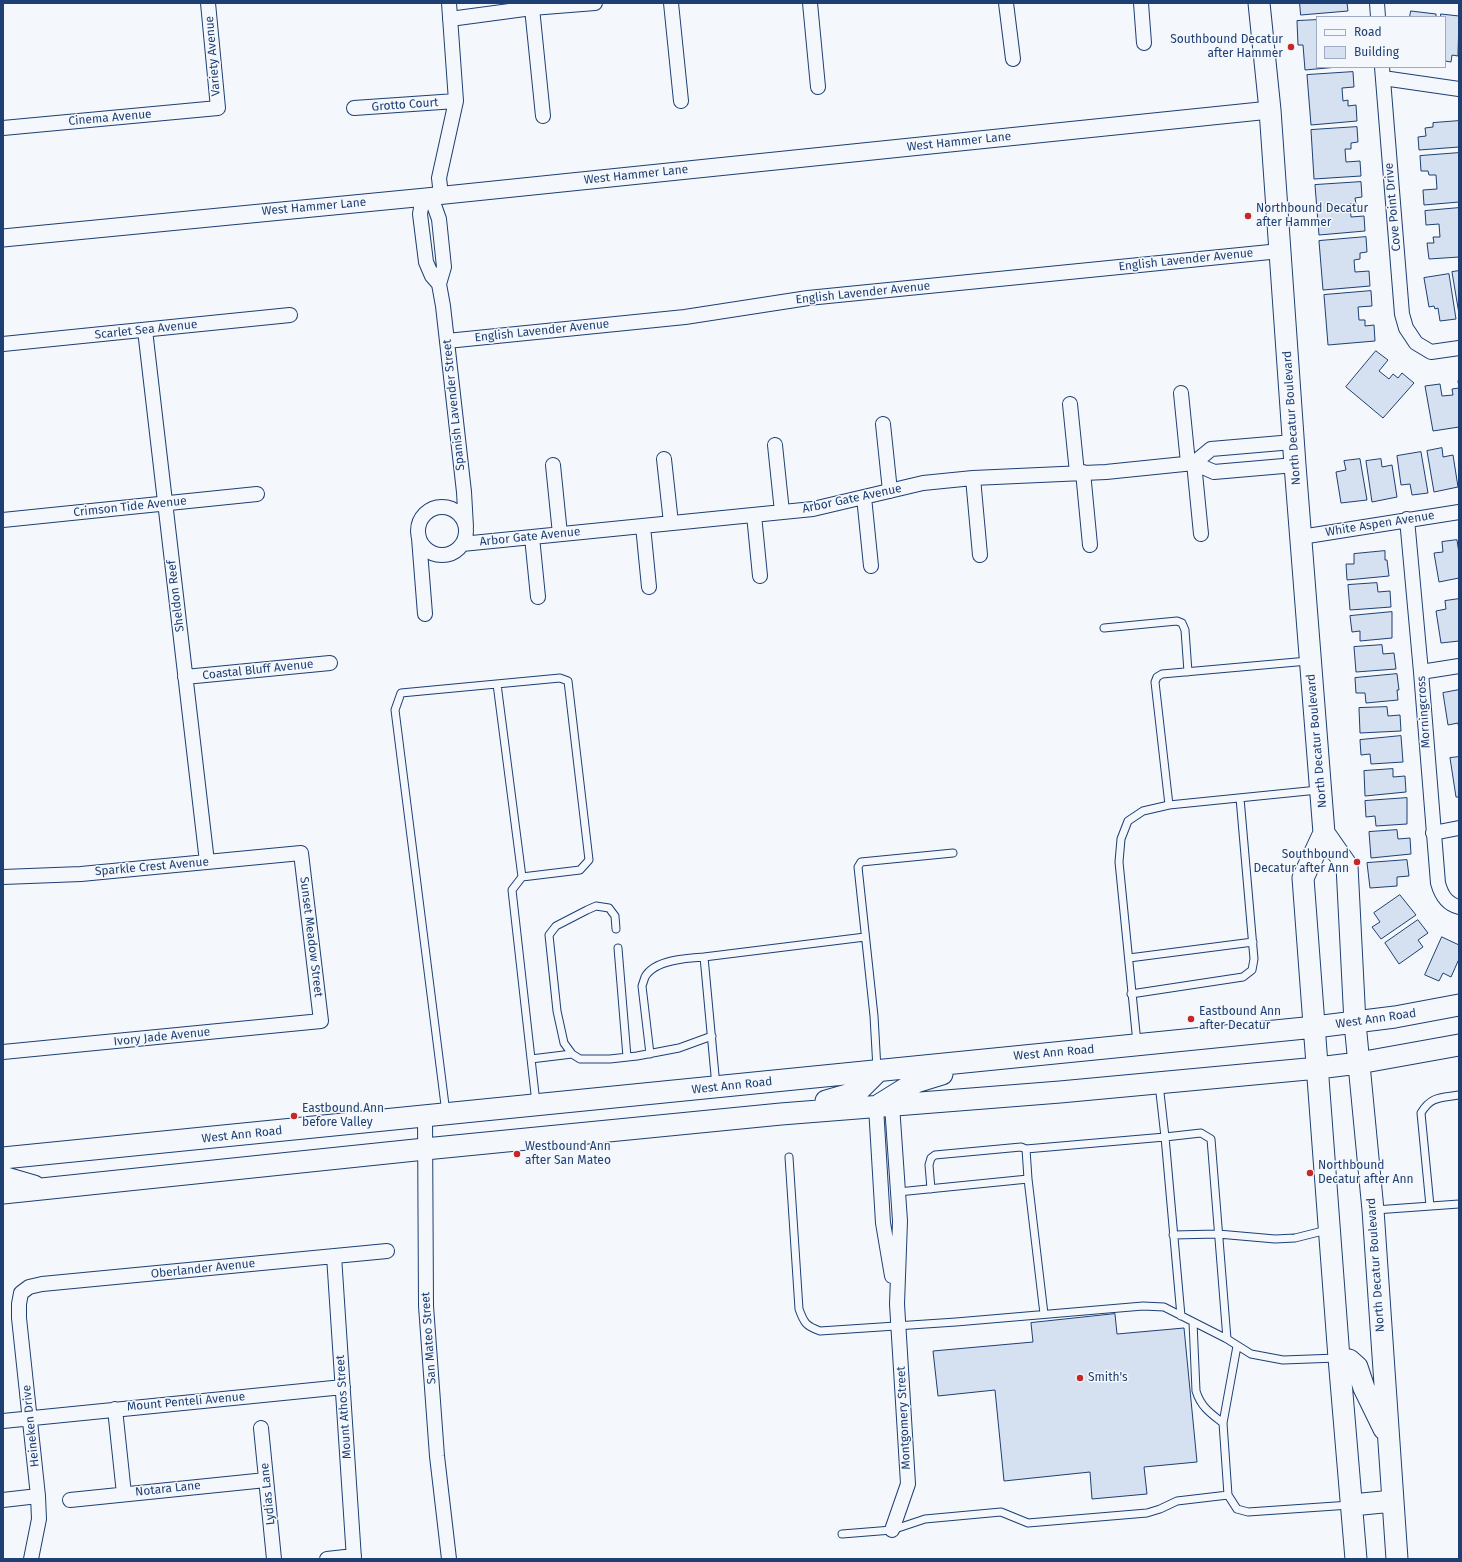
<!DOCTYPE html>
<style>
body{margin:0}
#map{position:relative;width:1462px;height:1562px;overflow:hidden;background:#f4f7fb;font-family:"Fira Sans",sans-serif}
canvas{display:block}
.frame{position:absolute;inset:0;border:4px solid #1d3f73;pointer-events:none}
.legend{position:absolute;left:1316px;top:16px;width:130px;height:52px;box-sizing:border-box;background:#f4f7fb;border:1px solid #9eadc5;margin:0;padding:5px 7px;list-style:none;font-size:12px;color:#1d3f73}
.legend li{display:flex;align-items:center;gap:8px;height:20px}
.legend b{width:20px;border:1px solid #9eadc5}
</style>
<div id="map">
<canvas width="1462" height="1562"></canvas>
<div class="frame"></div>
<ul class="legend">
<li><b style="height:5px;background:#f4f7fb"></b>Road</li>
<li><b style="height:11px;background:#d5e0f0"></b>Building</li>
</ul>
</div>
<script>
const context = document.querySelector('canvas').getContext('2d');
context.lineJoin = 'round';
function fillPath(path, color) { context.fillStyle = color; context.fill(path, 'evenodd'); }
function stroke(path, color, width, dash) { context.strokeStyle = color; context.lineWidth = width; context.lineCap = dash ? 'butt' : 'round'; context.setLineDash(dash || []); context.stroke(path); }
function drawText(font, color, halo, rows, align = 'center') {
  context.font = font + ' "Fira Sans",sans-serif'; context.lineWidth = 3; context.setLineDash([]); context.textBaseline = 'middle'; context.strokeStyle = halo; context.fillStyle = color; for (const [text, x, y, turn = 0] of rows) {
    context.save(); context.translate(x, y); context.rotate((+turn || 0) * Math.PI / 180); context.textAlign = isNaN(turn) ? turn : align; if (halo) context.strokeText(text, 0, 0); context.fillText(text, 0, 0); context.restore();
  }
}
const building = new Path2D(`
 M1300 3H1347L1348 11 1301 15Z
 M1411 11 1436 14V17H1410Z
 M1441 14 1459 16 1458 56 1452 55 1451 62 1445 61V17H1441Z
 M1317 20V67H1338L1305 70 1303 45H1298L1297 21Z
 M1353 72 1354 87 1342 88 1343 101 1348 100V106L1356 105 1357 121 1311 125 1307 75Z
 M1459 121V147L1419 150 1418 137 1426 136 1425 128 1433 127V123Z
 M1357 127 1358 142 1351 143V149H1345L1346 162 1360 161 1361 176 1314 179 1311 130Z
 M1459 153V202L1424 205 1423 190 1437 189 1436 175H1429L1428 171H1421L1420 156Z
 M1361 182 1362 197 1355 198 1356 204H1350L1351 217 1364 216 1365 231 1319 235 1315 185Z
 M1459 208V257L1429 259 1427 243H1434L1433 237H1440L1439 224 1426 225 1425 211Z
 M1366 237 1367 252 1360 253V259L1354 260 1355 272 1369 271 1370 286 1323 290 1319 241Z
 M1459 271V314L1452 272Z
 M1449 274 1456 319 1440 321 1438 308 1435 309 1434 306 1429 307 1424 278Z
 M1371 291 1372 306 1358 307 1359 320H1365V326L1374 325 1375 341 1328 345 1324 295Z
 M1376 351 1388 360 1379 371 1389 379 1393 374 1398 378 1402 373 1414 383 1383 418 1346 387Z
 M1459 380V427L1433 431 1425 386 1440 384 1442 396 1453 395 1452 389 1459 388 1458 381Z
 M1442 448 1443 457 1453 455 1458 487 1434 492 1427 451Z
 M1421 452 1428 493 1412 495 1410 484 1401 485 1397 456Z
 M1360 459 1367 500 1341 503 1336 472 1346 470 1344 461Z
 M1381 459 1382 467 1392 465 1397 497 1372 502 1366 461Z
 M1457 540 1459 553V578L1439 582 1434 553 1443 552 1442 542Z
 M1385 551V560H1387L1389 576 1347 580 1346 564H1354V554Z
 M1377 583 1378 592 1390 591 1391 607 1350 610 1348 585Z
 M1459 599V641L1441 643 1436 611 1446 609 1445 601Z
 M1392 612V638L1360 641V631L1352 632 1350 616Z
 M1382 645 1383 654 1394 653 1396 669 1356 672 1354 647Z
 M1397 674 1399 690H1397L1398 700 1366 703 1365 693H1356L1355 678Z
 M1459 690V730L1458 723 1448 725 1443 693Z
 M1387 707 1388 716 1400 715 1401 731 1360 733 1359 708Z
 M1401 736 1403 762 1371 764 1370 754 1361 755 1360 740Z
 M1459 757V797H1456L1450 758Z
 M1393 769V777L1405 776 1406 792 1365 796 1364 771Z
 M1407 798V824L1376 826 1375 816 1366 817 1365 801Z
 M1397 830 1398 839 1410 838 1411 854 1371 858 1369 832Z
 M1407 860 1409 876 1397 877V886L1370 888 1367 863Z
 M1400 895 1416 915 1381 939 1372 927 1380 922 1374 913Z
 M1418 920 1428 933 1418 940 1423 947 1399 964 1385 943Z
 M1442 937 1459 945V959L1451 977 1443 973 1439 981 1425 975Z
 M1115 1314 1117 1334 1184 1328 1197 1462 1144 1467 1147 1494 1092 1499 1090 1472 1004 1481 995 1390 938 1396 933 1351 1033 1342 1031 1323Z`);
fillPath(building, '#d5e0f0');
stroke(building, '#1d3f73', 1);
const service = new Path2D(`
 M1104 628 1177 621 1182 623 1185 630 1188 672
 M497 684 522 877
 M1169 805 1155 682 1157 677 1162 674 1308 661
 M616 929 615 916 609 908 596 906 587 910 556 926 549 935 557 1011 564 1043 572 1054 580 1059H610L637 1056 679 1048 712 1036
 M618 948 627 1057
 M1129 958 1253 942
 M1131 994 1243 977 1252 970 1254 959 1240 798
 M1137 1043 1119 862 1121 839 1128 821 1143 811 1169 805 1318 790
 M650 1054 642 986C643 983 644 980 645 977 654 960 687 958 704 957
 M531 1059 572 1054
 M877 1069 874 1016 858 867 861 862 953 853
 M1159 1084 1165 1137 1201 1133 1211 1139 1227 1339
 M716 1086 704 957 865 937
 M446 1113 395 710 401 693 560 678 568 681 589 860 580 870 522 877 512 890 536 1103
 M789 1157 799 1309C804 1323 806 1326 820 1331L956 1322 1143 1306 1164 1307 1227 1339 1251 1354 1283 1360 1337 1358
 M1028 1179 1044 1314
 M931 1189 929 1165 931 1158 935 1155 1021 1147 1026 1149 1165 1137 1181 1316
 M898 1192 1028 1179 1026 1149
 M1430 1206 1421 1113C1431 1096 1441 1098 1459 1095
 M1375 1210 1459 1204
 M1173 1235 1218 1234 1275 1239 1295 1238 1327 1230
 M1193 1322 1196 1391C1201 1407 1210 1413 1223 1423
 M1228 1495 1223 1423 1237 1346
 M842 1534 892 1530 925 1519 1001 1512 1028 1523 1147 1513 1160 1509 1177 1501 1228 1495 1237 1509 1248 1512 1350 1505`);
const minor = new Path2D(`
 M671 3 681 101
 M810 3 818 87
 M1006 3 1013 59
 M1141 3 1144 43
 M1377 3 1378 17
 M532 8 543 116
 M450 19 532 8 595 3
 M1382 67 1402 314 1406 328 1416 343 1431 352 1459 348
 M1383 78 1459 89
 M354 108 456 101
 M3 128 218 108 208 3
 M441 195 439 178 456 101 449 3
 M439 284 444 267 439 219 434 205 426 197 421 208 420 214 426 262 432 276 439 284 443 306 464 492 466 527
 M145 330 207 862
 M447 341 685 317 808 298 1280 251
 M3 344 290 315
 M1181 393 1188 463
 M1070 404 1077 473
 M883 424 890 491
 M775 445 782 512
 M664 459 671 523
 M1194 463 1211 449 1293 442
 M1194 463 1201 534
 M553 465 560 534
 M1083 472 1090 545
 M973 478 980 555
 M864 497 871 566
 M418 531a24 24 0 1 1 48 0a24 24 0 1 1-48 0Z
 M754 515 760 576
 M1407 519 1421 672 1438 883C1441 894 1446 904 1459 907
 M3 520 257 494
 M643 526 649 587
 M532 537 538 597
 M1301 537 1459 512
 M419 538 425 614
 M462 544 813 509 923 483 973 478 1106 472 1194 463 1214 472 1295 465
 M1421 672 1459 666
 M185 677 330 663
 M1433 833 1459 828
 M3 877 81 874 301 853 321 1021 3 1052
 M876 1107 883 1223 892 1276
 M425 1116 426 1306 437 1456 449 1559
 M334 1256 354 1559
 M115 1409 124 1494
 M3 1421 343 1387
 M261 1428 274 1559
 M3 1500 38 1496
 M70 1500 266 1480
 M892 1530 908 1484 897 1304 900 1221 892 1105
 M31 1559 39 1519 38 1496 19 1318V1304L21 1293 29 1287 42 1284 387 1251
 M327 1559 354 1556`);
const tertiary = new Path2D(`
 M3 238 426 197 1270 110`);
const primary = new Path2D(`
 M1259 3 1270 110 1295 465 1324 833 1303 878 1339 1358 1356 1559
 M1324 833 1347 866 1355 1023 1373 1210 1397 1559
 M826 1101 857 1092 878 1071
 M879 1105 916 1082 942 1074
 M3 1158 1315 1027 1395 1017 1459 1005
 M3 1177 34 1186
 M3 1193 425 1149 781 1114 1060 1092 1318 1068 1359 1063 1459 1045
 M1339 1358 1349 1360 1357 1367 1364 1388 1384 1429
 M1352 1505 1393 1501`);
stroke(service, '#1d3f73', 9);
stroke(minor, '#1d3f73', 16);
stroke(tertiary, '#1d3f73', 19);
stroke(primary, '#1d3f73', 23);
stroke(service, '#f4f7fb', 7);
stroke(minor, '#f4f7fb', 14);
stroke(tertiary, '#f4f7fb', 17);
stroke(primary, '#f4f7fb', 21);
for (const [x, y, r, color] of [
 [1291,47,4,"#c62828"],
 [1248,216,4,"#c62828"],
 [1357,862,4,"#c62828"],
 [1191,1019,4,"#c62828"],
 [294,1116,4,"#c62828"],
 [517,1154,4,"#c62828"],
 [1310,1173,4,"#c62828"],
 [1080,1378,4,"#c62828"]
]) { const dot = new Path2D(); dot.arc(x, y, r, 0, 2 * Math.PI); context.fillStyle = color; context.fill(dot); stroke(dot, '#f4f7fb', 1.5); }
drawText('12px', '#1d3f73', '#f4f7fb', [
 ["Southbound Decatur",1283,40,"right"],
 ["after Hammer",1283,54,"right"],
 ["Northbound Decatur",1256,209],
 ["after Hammer",1256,223],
 ["Southbound",1349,855,"right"],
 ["Decatur after Ann",1349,869,"right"],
 ["Eastbound Ann",1199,1012],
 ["after Decatur",1199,1026],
 ["Eastbound Ann",302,1109],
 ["before Valley",302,1123],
 ["Westbound Ann",525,1147],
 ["after San Mateo",525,1161],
 ["Northbound",1318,1166],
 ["Decatur after Ann",1318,1180],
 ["Smith's",1088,1378]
], 'left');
drawText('12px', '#1d3f73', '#f4f7fb', [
 ["Variety Avenue",213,56,-95],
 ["Grotto Court",405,105,-4],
 ["Cinema Avenue",110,118,-5],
 ["West Hammer Lane",959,142,-6],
 ["West Hammer Lane",636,175,-6],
 ["West Hammer Lane",314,207,-5],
 ["Cove Point Drive",1393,207,-95],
 ["English Lavender Avenue",1186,260,-6],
 ["English Lavender Avenue",863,293,-6],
 ["Scarlet Sea Avenue",146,330,-6],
 ["English Lavender Avenue",542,331,-6],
 ["Spanish Lavender Street",454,405,-96],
 ["North Decatur Boulevard",1292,418,-94],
 ["Arbor Gate Avenue",852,499,-12],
 ["Crimson Tide Avenue",130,507,-6],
 ["White Aspen Avenue",1380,524,-9],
 ["Arbor Gate Avenue",530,537,-6],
 ["Sheldon Reef",176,596,-97],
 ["Coastal Bluff Avenue",258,670,-6],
 ["Morningcross",1424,712,-94],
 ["North Decatur Boulevard",1317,741,-95],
 ["Sparkle Crest Avenue",152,867,-5],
 ["Sunset Meadow Street",311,937,83],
 ["West Ann Road",1376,1019,-8],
 ["Ivory Jade Avenue",162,1037,-6],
 ["West Ann Road",1054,1053,-5],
 ["West Ann Road",732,1086,-6],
 ["West Ann Road",242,1135,-6],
 ["North Decatur Boulevard",1376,1265,-94],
 ["Oberlander Avenue",203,1269,-6],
 ["San Mateo Street",429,1338,-94],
 ["Mount Penteli Avenue",186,1402,-5],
 ["Mount Athos Street",344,1407,-94],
 ["Montgomery Street",904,1418,-93],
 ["Heineken Drive",31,1426,-96],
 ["Notara Lane",168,1489,-6],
 ["Lydias Lane",268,1494,-96]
]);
</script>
